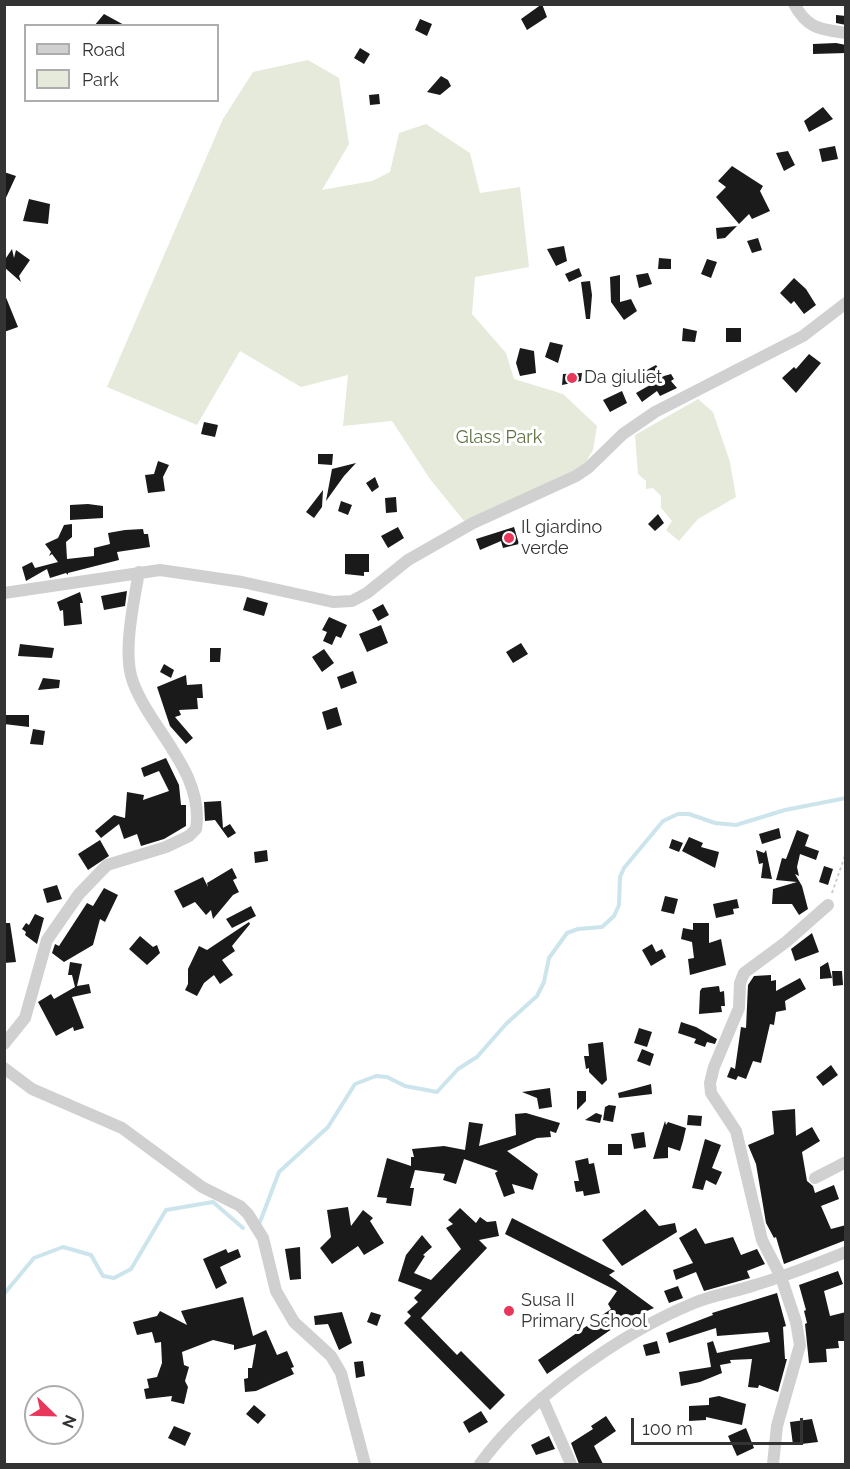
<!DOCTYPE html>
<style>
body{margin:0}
#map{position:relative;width:850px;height:1469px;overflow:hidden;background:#fff;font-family:Raleway,sans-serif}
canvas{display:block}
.frame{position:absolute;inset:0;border:6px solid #333;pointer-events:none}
.legend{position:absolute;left:24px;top:24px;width:195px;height:78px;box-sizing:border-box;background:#fff;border:2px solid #adadad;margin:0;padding:8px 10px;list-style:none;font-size:18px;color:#333}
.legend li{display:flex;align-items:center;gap:12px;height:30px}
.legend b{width:30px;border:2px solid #adadad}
.north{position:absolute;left:24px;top:1385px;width:60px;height:60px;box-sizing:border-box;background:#fff;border:2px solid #adadad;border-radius:50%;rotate:113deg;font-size:16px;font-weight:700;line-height:24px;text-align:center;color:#333}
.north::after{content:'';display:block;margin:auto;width:21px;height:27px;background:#e8375b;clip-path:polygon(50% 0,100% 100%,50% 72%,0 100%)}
.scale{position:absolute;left:631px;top:1418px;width:172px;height:27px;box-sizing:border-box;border:3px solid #333;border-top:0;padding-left:8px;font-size:18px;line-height:21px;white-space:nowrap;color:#333;-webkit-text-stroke:4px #fff;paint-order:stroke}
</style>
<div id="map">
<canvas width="850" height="1469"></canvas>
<div class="frame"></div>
<ul class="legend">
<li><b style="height:8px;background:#d0d0d0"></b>Road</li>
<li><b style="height:16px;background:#e5eadb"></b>Park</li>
</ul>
<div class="north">N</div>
<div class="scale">100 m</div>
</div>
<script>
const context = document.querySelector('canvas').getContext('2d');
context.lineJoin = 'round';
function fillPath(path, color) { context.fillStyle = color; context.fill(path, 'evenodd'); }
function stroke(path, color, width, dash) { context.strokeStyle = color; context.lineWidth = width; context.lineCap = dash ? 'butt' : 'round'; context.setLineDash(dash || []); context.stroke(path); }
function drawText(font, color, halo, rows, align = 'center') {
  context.font = font + ' Raleway,sans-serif'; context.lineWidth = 6; context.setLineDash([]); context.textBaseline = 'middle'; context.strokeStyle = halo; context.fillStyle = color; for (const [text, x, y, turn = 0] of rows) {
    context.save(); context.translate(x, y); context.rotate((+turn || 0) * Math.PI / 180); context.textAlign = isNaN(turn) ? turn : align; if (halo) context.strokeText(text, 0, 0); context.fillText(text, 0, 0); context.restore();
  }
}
fillPath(new Path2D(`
 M308 60 339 78 349 144 322 190 372 181 390 172 399 133 426 124 470 153 480 193 520 187 529 267 475 277 472 314 506 353 514 379 563 394 597 426 593 450 581 470 464 521 430 479 392 421 343 426 348 375 301 387 240 351 197 425 107 387 223 119 253 72Z
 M698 399 713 412 730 462 736 497 698 519 679 541 666 530 672 521 661 508V496L653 488 646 489V481L638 474 635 435Z`), '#e5eadb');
stroke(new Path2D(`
 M257 1224 260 1222 279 1172 328 1127 355 1084 376 1076 387 1077 405 1086 437 1092 458 1069 477 1057 506 1024 537 996 544 982 549 958 567 933 578 929 602 927 614 916 619 905 620 877 624 868 663 821 678 814H689L715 823 736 825 785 810 846 798
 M4 1294 34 1258 63 1247 91 1255 103 1276 114 1278 131 1269 166 1210 213 1202 243 1228`), '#cce4ec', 4);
fillPath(new Path2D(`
 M542 4 547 17 527 30 521 19Z
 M104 14 126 26H94Z
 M836 15 846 16V25L836 23Z
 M420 19 432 24 427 36 415 30Z
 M836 43 846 45V53L813 54V44Z
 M360 48 370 54 364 64 354 58Z
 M441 76 448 80 451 86 440 95 427 92Z
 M379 94 380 104 370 105 369 95Z
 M823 107 833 119 809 132 804 121Z
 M835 146 838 159 822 162 819 149Z
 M788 151 795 165 784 171 776 153Z
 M732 166 763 186 760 191 770 211 752 219 749 214 739 224 716 197 726 187 718 181Z
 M4 172 16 176 4 202Z
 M29 199 50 204 48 224 23 221Z
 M737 226 725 238 717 239 716 228Z
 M758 238 762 250 752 253 747 241Z
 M564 246 567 261 556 266 547 249Z
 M12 249 14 258 16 250 30 260 19 276 21 282 4 267V261Z
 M659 258 671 259V269H658Z
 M707 259 717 262 711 278 701 274Z
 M579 268 582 276 569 282 565 274Z
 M648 273 652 284 639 288 636 275Z
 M620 275V302L631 299 637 311 624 320 611 302 610 277Z
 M794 278 806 289 816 305 804 314 794 301 791 304 780 293Z
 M590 281 592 295 590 319H586L581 282Z
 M5 295 18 327 4 332V296Z
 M683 328 697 331 695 342 682 341Z
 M726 328H741V342H726Z
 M550 342 563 345 558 363 545 357Z
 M520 348 534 351 536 373 520 376 516 363Z
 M809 354 821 363 796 393 782 378 794 367 796 369Z
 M656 365 664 376 671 374 674 379 671 381 677 388 660 396 657 391 642 402 636 393 650 385 643 372Z
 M582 373 581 381 562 385 563 374Z
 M622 391 627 403 610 412 603 400Z
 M204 422 218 425 215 437 201 434Z
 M318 454H333L332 465 318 464Z
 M158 461 169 465 163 477 165 491 148 493 145 475 154 474Z
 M356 463 344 476 326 501 332 469Z
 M375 477 379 487 372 492 366 483Z
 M323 490 322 507 314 518 306 512Z
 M396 497 397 512 386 513 385 498Z
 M341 501 352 505 348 515 338 511Z
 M88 504 103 506V518L70 520V505Z
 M658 514 664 523 655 531 648 524Z
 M72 524V537L66 542 67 559 94 556V548L110 544 108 533 125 530 143 529 144 534H148L150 547 117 552 119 560 68 573V575L66 573 50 578 47 569 26 581 22 567 32 562 35 568 58 562 52 554 49 556 51 552 45 544 58 538 64 525Z
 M398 527 404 538 388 548 381 536Z
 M514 527 519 544 503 548 501 541 480 550 476 539Z
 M345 554H369V572H364V576L345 574Z
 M127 591 125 606 104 610 101 596Z
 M80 592 83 603H80L82 624 64 626 63 610 60 611 57 602Z
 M247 597 268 603 264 616 243 610Z
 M383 604 389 615 378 621 372 610Z
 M329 617 347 625 341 638 336 636 332 645 323 641 327 632 322 630Z
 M381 625 388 643 367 652 359 634Z
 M521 643 528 654 513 663 506 652Z
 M20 644 54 648 52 658 18 656Z
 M210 648H221L220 662H210Z
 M324 649 334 663 322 672 312 657Z
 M164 664 174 670 171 678 160 672Z
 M353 671 357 683 341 689 337 677Z
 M186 675 187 685 202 684 203 698H197L198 709 179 710 181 715 175 717 193 738 186 744 170 726 157 687Z
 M43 678 60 680 59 688 38 690Z
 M337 707 342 725 327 730 322 712Z
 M4 715H29V727L4 724Z
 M33 729 45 731 43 745 30 744Z
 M166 758 179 785 181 805H186V826L164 839 141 846 137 834 124 839 119 824 101 838 95 831 114 815 125 818 127 792 144 795 143 800 169 791 159 771 144 777 141 768Z
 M221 801 223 828 230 824 236 833 228 838 215 820 205 821 204 802Z
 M779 828 781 838 762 844 759 834Z
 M797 830 809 835 805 846 819 851 816 860 800 854 797 867 799 876 795 874 802 886 808 909 799 915 792 904H772L773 889 797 882 776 880 782 858 786 859Z
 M689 837 703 843 701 847 719 852 715 868 682 851Z
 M672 839 683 843 679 852 669 848Z
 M100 840 109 856 88 870 78 854Z
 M267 850 268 861 255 863 254 852Z
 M756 850 764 853 766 850 772 879 761 878 763 863 759 864Z
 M824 866 833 869 828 885 819 882Z
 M232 868 237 878 233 880 239 892 233 895 213 919 211 910 206 915 195 902 183 908 174 891 203 877 208 887 207 883Z
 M57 885 62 899 47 903 43 889Z
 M104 888 118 895 105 922 100 919 93 945 64 962 52 953 55 944 59 946 87 903 93 906Z
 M665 896 678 899 674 914 661 911Z
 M737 899 739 908 733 909 734 914 716 918 713 904Z
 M251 906 256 916 232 928 226 919Z
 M35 914 44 918 37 944 25 935 26 932 22 929 26 923 29 925Z
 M249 922 250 924 232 946 235 951 222 960 233 975 220 984 214 975 204 983 197 996 185 990 188 984V969L199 946 207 950Z
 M4 923H10L16 962 4 963Z
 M693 923H709V943L721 939 726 965 690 975 688 959 694 958 692 942 681 939 683 928 693 930Z
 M812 933 819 952 795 961 791 949Z
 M140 936 153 947 157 945 160 953 147 965 129 949Z
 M652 944 656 952 662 949 666 957 651 966 642 950Z
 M70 962 82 964 77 986 89 984 91 993 72 997 84 1028 74 1031 73 1027 56 1036 38 1002 51 994 54 999 75 987 72 975H68Z
 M828 962 832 978 820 979V967Z
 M832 971H842L843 985 833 986Z
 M771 975V981L776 980V991L800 978 806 989 785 1001 786 1010 776 1012 774 1025 770 1024 761 1063 753 1061 746 1079 738 1076 736 1080 727 1077 731 1067 735 1069 741 1027 746 1028 748 985 754 976Z
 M719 986 720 992 724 991 725 1006H721L722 1012 699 1014 700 991 702 988Z
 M681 1022 696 1027 717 1039 715 1044 707 1042 705 1047 694 1043 696 1039 678 1033Z
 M639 1028 652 1032 647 1047 634 1043Z
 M603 1042 607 1080 602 1085 589 1072V1068L586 1069 584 1056H589L588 1044Z
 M642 1049 654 1054 650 1066 637 1061Z
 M831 1065 838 1075 823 1086 816 1077Z
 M651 1084 652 1094 619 1098 618 1093Z
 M550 1088 552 1107 539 1109 537 1098 522 1092Z
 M577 1091H586V1101L577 1110Z
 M609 1105 616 1106 613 1122 603 1120 605 1107Z
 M795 1109 796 1136 812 1127 820 1141 802 1152 807 1181 813 1186 815 1193 834 1185 839 1199 821 1206 831 1229 846 1225V1240L784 1264 776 1237 774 1238 766 1223 756 1164 748 1145 774 1134 772 1111Z
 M526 1113 560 1123 556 1133 550 1131 551 1137 537 1138 507 1151 538 1174 533 1190 512 1184 515 1193 504 1197 495 1173 498 1171 464 1159 456 1184 443 1180 445 1174 415 1170 410 1188H414L411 1206 386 1203 387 1198 377 1197 387 1158 411 1166V1157H414L412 1149 444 1146 465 1150 469 1122 483 1124 479 1146 516 1135 515 1114Z
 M596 1113 602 1115 600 1123 585 1120Z
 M688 1115 702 1116 701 1126 687 1125Z
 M665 1121 666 1125 668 1122 686 1128 683 1141 680 1151 668 1147V1158L653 1159Z
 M644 1132 646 1147 634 1149 631 1134Z
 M705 1139 721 1145 712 1168 722 1172 716 1185 706 1180 703 1190 692 1188Z
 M608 1144H622V1155H608Z
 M588 1158 589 1164 594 1163 600 1193 584 1196 583 1191 576 1192 574 1181H579L575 1161Z
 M348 1207 351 1226 363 1210 373 1218 370 1221 384 1243 364 1255 358 1246 332 1264 320 1248 331 1237 327 1210Z
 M460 1208 476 1223 480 1217 487 1222 496 1221 499 1236 479 1240 487 1248 421 1318 457 1355 461 1351 505 1395 490 1410 404 1323 411 1316 407 1312 418 1302 414 1298 422 1290 398 1281 406 1255 422 1235 432 1247 423 1255 425 1256 414 1273 431 1280 461 1249 446 1228 453 1224 448 1220Z
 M645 1209 659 1226 675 1223 677 1232 622 1266 602 1240Z
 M512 1218 615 1271 609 1275 654 1308 633 1317 632 1315 547 1374 538 1360 611 1309 608 1304 617 1291 505 1234Z
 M696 1228 705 1244 733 1237 741 1255 757 1249 765 1264 747 1271 750 1278 704 1291 696 1272 676 1280 673 1270 693 1263 679 1238Z
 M300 1247 301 1279 290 1280 285 1249Z
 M226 1249 228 1253 238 1249 241 1257 220 1267 227 1283 216 1289 203 1259Z
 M838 1271 843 1284 824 1291 830 1316 846 1312V1341H838L839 1348 826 1349 827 1362 809 1363 805 1324 807 1323 804 1311 806 1310 799 1285Z
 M678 1286 683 1298 669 1303 664 1291Z
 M777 1293 786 1326 783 1327 785 1359H787L778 1392 759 1385 758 1388 748 1387 752 1359 730 1360 731 1363 720 1365 722 1373 700 1382 681 1386 679 1372 711 1367 707 1343 713 1341 717 1353 770 1342 768 1332 717 1336 716 1328 669 1343 666 1333 713 1315 712 1313Z
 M243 1297 253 1336 266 1330 277 1355 287 1351 294 1367 291 1368 294 1374 256 1391 245 1392 244 1379 248 1378V1368H252L256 1344 234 1350V1345L213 1340 182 1352 184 1365 189 1367 185 1381 188 1387 184 1404 171 1401 172 1396 146 1399 144 1389 149 1388 147 1379 157 1377 162 1363 161 1342 155 1343 152 1332 137 1335 133 1322 157 1316 160 1311 187 1325 181 1311Z
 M342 1312 352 1343 339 1350 328 1324 315 1325 314 1316Z
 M371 1312 381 1315 377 1326 367 1322Z
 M657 1341 660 1353 646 1356 643 1345Z
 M363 1361 365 1376 356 1378 354 1362Z
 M719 1396 746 1404 742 1425 706 1417V1420L689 1421V1406L709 1405V1398Z
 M254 1405 266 1415 258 1424 246 1414Z
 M481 1411 488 1422 469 1433 463 1422Z
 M606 1416 616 1431 594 1446 603 1464H579L571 1443 593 1429 591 1426Z
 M812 1419 818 1442 793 1445 790 1422Z
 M174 1426 191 1433 185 1446 168 1438Z
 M746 1428 754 1448 737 1456 728 1436Z
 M549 1436 555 1449 536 1455 531 1445Z`), '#1a1a1a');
stroke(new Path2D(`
 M832 893 846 853`), '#cdcdcd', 2, [3, 3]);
stroke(new Path2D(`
 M794 4C808 29 819 29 846 33
 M4 593 160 570 242 582 333 602 352 601 367 593 408 560 473 523 576 476 588 468 623 434 655 412 803 336 846 303
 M4 1044 25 1018 47 940 79 894 107 865 166 847 189 836 196 829C205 773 150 729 133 682 122 654 134 601 139 572
 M4 1068 32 1089 122 1128 202 1187 240 1206 248 1214 263 1238 276 1291 294 1322 331 1356 341 1373 365 1464
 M815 1178 846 1162
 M542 1398 571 1464
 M480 1464C526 1400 621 1333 694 1303 713 1295 735 1292 755 1285 786 1276 816 1264 846 1252
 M773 1464 777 1426 800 1345 796 1322 781 1277 762 1240 736 1131 711 1093 710 1083 714 1067 739 1008 740 983 744 973 786 942 828 905`), '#d0d0d0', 12);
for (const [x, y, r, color] of [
 [572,378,6,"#e8375b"],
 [509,538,6,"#e8375b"],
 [509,1311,6,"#e8375b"]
]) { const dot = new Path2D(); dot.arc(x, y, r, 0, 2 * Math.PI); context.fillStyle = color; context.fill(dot); stroke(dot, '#fff', 2); }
drawText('18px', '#333', '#fff', [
 ["Da giuliet",584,378],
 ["Il giardino",521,528],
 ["verde",521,549],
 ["Susa II",521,1301],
 ["Primary School",521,1322]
], 'left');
drawText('18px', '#5c703e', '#fff', [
 ["Glass Park",499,438]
]);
</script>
